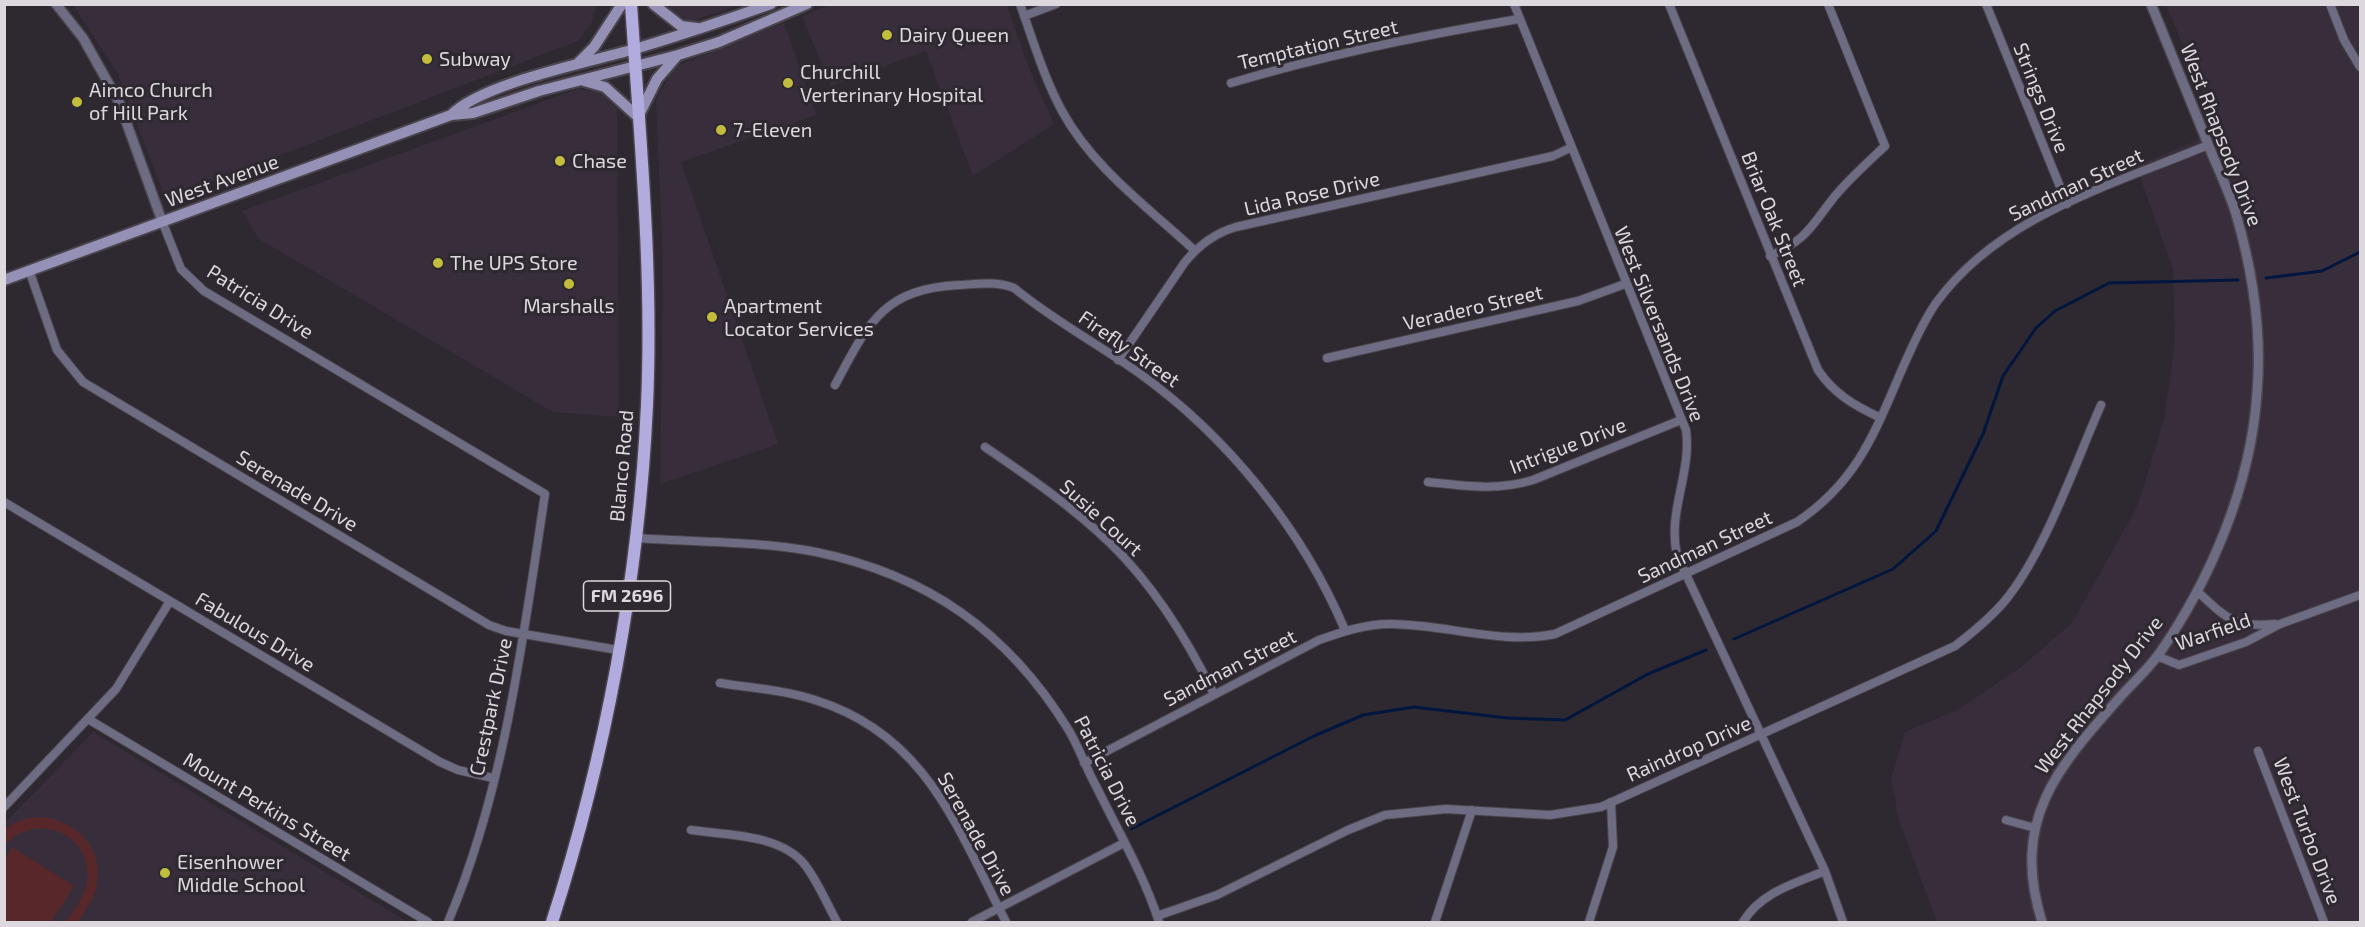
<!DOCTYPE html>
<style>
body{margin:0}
#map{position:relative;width:2365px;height:927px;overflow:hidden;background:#2e2830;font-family:"Exo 2",sans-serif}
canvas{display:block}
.frame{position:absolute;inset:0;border:6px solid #dcd8dd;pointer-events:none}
</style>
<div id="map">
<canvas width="2365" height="927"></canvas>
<div class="frame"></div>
</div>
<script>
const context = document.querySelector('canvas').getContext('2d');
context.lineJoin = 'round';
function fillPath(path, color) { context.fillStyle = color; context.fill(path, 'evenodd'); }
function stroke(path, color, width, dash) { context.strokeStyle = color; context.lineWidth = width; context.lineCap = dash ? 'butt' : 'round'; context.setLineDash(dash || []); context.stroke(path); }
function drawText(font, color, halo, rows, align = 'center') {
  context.font = font + ' "Exo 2",sans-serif'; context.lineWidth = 6; context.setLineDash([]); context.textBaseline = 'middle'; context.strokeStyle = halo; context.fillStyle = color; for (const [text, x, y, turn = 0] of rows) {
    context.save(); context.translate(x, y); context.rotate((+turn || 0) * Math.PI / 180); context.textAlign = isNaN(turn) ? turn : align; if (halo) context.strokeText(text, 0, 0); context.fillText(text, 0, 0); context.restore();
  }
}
fillPath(new Path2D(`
 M832 4 1007 5 1028 66 1054 124 973 176 926 51 831 86 802 16Z
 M73 5H596L592 22 578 41 166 199 117 72Z
 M664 5H740L691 21 673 13Z
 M2166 5H2360V922H1937L1899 820 1891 779 1905 732 1959 709 2021 667 2072 623 2138 505 2164 420 2175 342 2173 269 2136 166 2219 131Z
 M784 23 816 115 681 162 778 444 660 484 663 263 656 100 674 67Z
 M578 89 600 92 617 109 619 417 553 412 259 239 242 211Z
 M93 732 408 922H5V823Z`), '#382e3b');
fillPath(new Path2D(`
 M41 817C78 821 106 850 96 889 93 901 84 912 78 922H66C74 910 85 896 87 881 93 833 35 811 5 845V830C15 820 27 818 41 817Z
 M12 847 74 886 51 922H5V859Z`), '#58272a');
stroke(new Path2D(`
 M2266 278 2322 271 2360 252
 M1734 639 1893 569 1936 531 1983 434 2003 376 2036 328 2055 311 2109 283 2238 280
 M1131 829 1314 736 1363 715 1414 707 1507 718 1565 720 1648 674 1706 650`), '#01163e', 3);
const minor = new Path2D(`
 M1020 4C1033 40 1044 78 1062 111 1092 167 1149 208 1194 250
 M1514 4 1686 430C1692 473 1667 512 1677 555L1825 871 1843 922
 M1669 4 1818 370C1834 394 1855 406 1881 418
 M1986 4 2067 204
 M2330 4 2344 40 2360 67
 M1024 16 1056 4
 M1231 83C1325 55 1423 35 1519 19
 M162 221 181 269 204 291 545 494C523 638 505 788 448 922
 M1770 256C1808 239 1811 226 1835 196 1850 178 1868 162 1885 146L1828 4
 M29 270 57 350 83 382 489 625 506 631 618 650
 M1327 358 1578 301 1625 284
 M1118 360 1185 262C1199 245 1215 233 1236 227L1553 156 1570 148
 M835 385C868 324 882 289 959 285 978 284 996 281 1014 288 1053 320 1098 344 1139 373 1228 437 1302 529 1345 630
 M985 447C1029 477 1073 507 1111 544 1154 586 1188 641 1214 694
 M1428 482C1465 486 1497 491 1533 480L1681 420
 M4 502 440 762 458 770 493 778
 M634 538C694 542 757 541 816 552 928 575 1008 632 1068 729 1079 747 1086 768 1096 786 1118 831 1144 875 1159 922
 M2197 591C2226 618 2234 628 2275 624
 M2157 656 2179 665 2246 642 2280 624 2360 595
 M720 683C751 688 785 690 815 700 927 735 957 828 1006 922
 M88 719 428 922
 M2258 751 2324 922
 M1084 763 1319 640C1342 632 1365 624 1390 624 1445 624 1501 645 1555 634L1797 522C1858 481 1875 432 1903 367 1913 345 1922 323 1936 303 2000 215 2113 185 2208 145
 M4 807 116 689 170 601
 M2006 820 2035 828
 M691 830C726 835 781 834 805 865 818 882 827 904 837 922
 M1157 916 1217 895 1348 830 1385 815 1446 809 1550 815 1601 807 1955 646C1972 633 1989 619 2003 603 2044 555 2075 464 2101 405
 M972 922 1124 843
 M1435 922 1472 810
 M1589 922 1613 847 1611 802
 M1743 922C1760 893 1795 883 1825 871`);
const tertiary = new Path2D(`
 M56 4 83 38 119 102 162 221
 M2042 922C2010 819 2058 767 2122 695 2134 682 2148 669 2159 654 2211 579 2251 485 2257 393 2262 333 2253 272 2236 214 2229 191 2217 167 2208 144 2189 98 2170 51 2151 4`);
const secondary = new Path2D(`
 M653 4 681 26 697 28
 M577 64 594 47 622 4
 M584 81 605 87 638 117 657 79 676 57
 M451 115C482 83 590 62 635 49 681 35 726 20 771 4
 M4 280 451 115 473 113 539 91 678 55 719 42 807 4`);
const primary = new Path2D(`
 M552 922C605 758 639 579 647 405 653 272 640 138 631 4`);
stroke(minor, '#4a444c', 10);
stroke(tertiary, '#4a444c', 12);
stroke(secondary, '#4a444c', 14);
stroke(primary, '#4a444c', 15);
stroke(minor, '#6e6c83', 8);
stroke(tertiary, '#6e6c83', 9);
stroke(secondary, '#9490b6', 10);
stroke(primary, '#b1acdd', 12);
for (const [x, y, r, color] of [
 [887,35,6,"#c3bd3e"],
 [427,59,6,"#c3bd3e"],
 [788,83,6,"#c3bd3e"],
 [77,102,6,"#c3bd3e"],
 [721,130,6,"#c3bd3e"],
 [560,161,6,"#c3bd3e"],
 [438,263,6,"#c3bd3e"],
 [569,284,6,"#c3bd3e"],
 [712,317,6,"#c3bd3e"],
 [165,873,6,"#c3bd3e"]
]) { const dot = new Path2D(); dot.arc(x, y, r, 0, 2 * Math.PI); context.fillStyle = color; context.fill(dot); stroke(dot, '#2e2830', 2); }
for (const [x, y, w] of [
 [627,596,87]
]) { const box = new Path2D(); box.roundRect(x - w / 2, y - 15, w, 30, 4.5); context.fillStyle = '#2e2830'; context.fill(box); stroke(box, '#dcd8dd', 1.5); }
drawText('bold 18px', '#dcd8dd', null, [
 ["FM 2696",627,596]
]);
drawText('20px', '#dcd8dd', '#2e2830', [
 ["Dairy Queen",899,35],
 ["Subway",439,59],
 ["Churchill",800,72],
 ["Verterinary Hospital",800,95],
 ["Aimco Church",89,90],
 ["of Hill Park",89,113],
 ["7-Eleven",733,130],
 ["Chase",572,161],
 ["The UPS Store",450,263],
 ["Marshalls",569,306,"center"],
 ["Apartment",724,306],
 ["Locator Services",724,329],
 ["Eisenhower",177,862],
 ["Middle School",177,885]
], 'left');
drawText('20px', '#dcd8dd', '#2e2830', [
 ["Temptation Street",1318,45,-13],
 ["Strings Drive",2041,98,68],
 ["West Rhapsody Drive",2221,135,69],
 ["West Avenue",222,181,-20],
 ["Sandman Street",2076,185,-25],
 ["Lida Rose Drive",1312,194,-13],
 ["Briar Oak Street",1774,219,68],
 ["Patricia Drive",260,302,32],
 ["Veradero Street",1473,308,-13],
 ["West Silversands Drive",1659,324,68],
 ["Firefly Street",1129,349,35],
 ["Intrigue Drive",1568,446,-21],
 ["Blanco Road",622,466,-85],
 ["Serenade Drive",297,491,31],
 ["Susie Court",1101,518,42],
 ["Sandman Street",1705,547,-25],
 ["Fabulous Drive",255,632,31],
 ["Warfield",2213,632,-19],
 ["Sandman Street",1230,668,-27],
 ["West Rhapsody Drive",2099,695,-52],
 ["Crestpark Drive",491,707,-78],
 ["Raindrop Drive",1689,749,-24],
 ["Patricia Drive",1107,771,63],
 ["Mount Perkins Street",267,807,31],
 ["West Turbo Drive",2307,831,69],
 ["Serenade Drive",976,834,61]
]);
</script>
